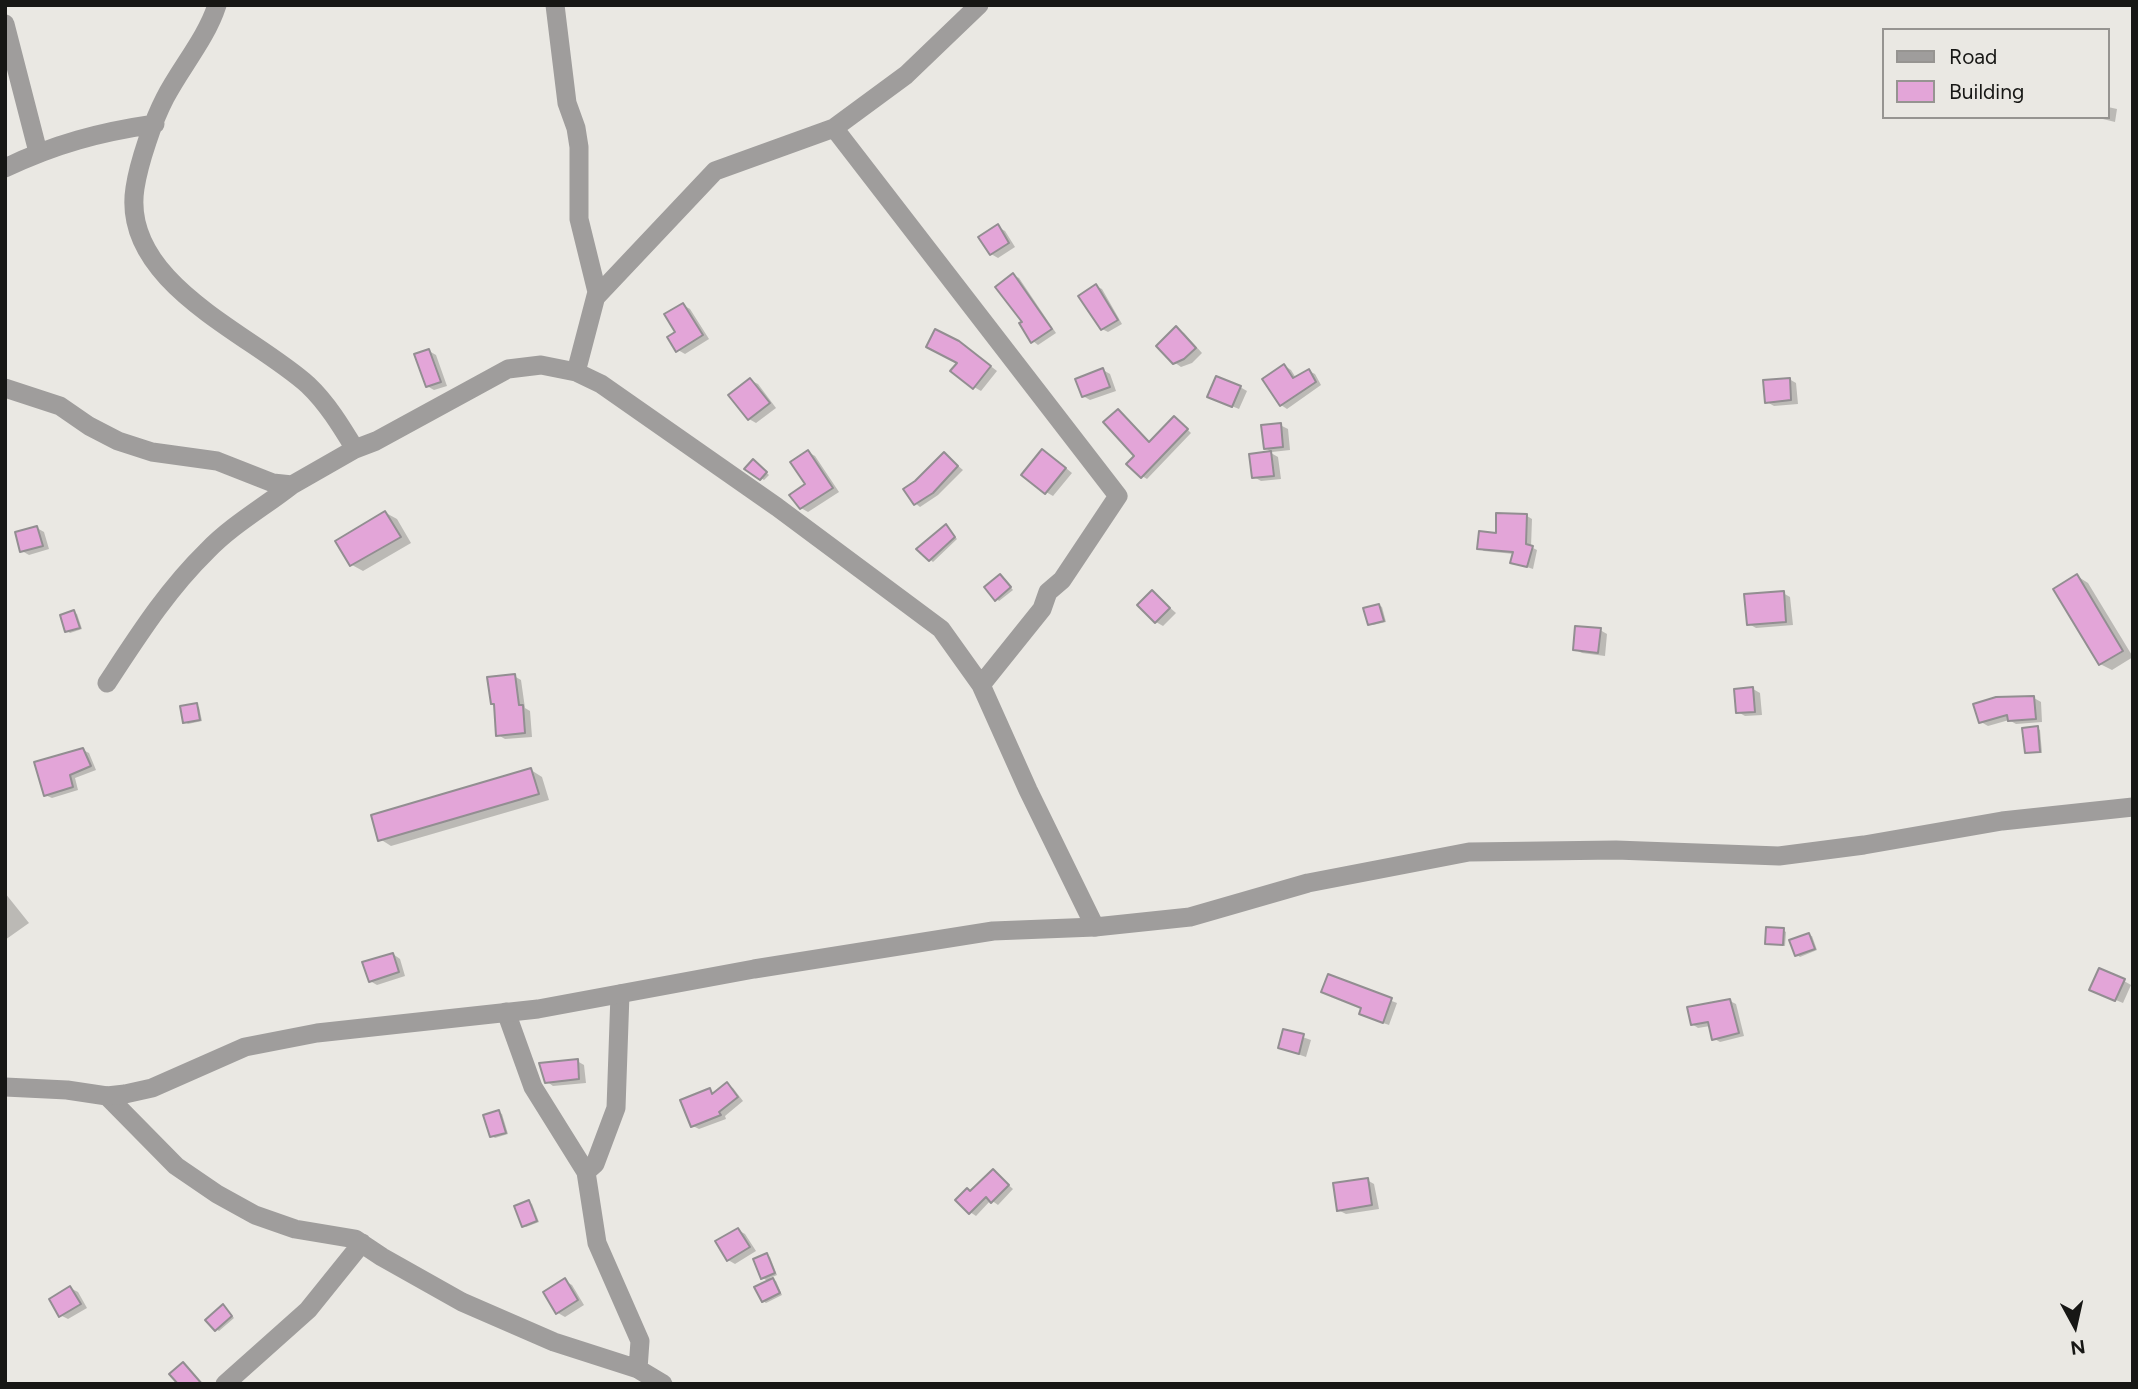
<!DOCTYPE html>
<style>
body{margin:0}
#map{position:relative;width:2138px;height:1389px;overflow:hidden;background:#eae8e3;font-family:Figtree,sans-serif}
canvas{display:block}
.frame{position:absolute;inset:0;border:7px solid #171715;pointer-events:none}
.legend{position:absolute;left:1882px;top:28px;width:228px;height:91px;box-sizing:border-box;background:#eae8e3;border:2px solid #969491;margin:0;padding:9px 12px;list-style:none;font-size:21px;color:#171715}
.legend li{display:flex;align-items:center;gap:14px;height:35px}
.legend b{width:35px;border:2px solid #969491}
.north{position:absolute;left:2040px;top:1291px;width:70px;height:70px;-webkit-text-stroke:5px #eae8e3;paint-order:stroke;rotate:172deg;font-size:19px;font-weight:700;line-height:28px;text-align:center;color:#171715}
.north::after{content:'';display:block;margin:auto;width:24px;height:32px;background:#171715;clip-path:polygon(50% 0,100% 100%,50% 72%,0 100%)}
</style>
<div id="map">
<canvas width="2138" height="1389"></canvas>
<div class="frame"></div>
<ul class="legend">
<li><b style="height:9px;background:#9f9d9c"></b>Road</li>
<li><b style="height:19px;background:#e3a5d8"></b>Building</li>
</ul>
<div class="north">N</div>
</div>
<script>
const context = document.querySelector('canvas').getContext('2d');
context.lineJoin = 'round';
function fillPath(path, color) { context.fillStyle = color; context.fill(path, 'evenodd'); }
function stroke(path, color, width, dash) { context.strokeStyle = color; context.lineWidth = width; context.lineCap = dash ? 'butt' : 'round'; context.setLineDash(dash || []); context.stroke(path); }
fillPath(new Path2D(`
 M2108 107 2117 109 2115 122 2099 118 2108 117Z
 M998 227 1005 231 1015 247 998 258 991 254Z
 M1013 275 1019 278 1056 333 1038 345 1033 341Z
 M1096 286 1102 289 1122 324 1108 332 1102 329Z
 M683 305 690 309 709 339 685 354 678 350V333Z
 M1177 329 1184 333 1202 353 1192 363 1181 367 1174 362Z
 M966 347 997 371 981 391 974 387Z
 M429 351 436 355 447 386 434 390 427 386Z
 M1285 366 1291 370 1296 378 1309 371 1315 374 1321 385 1287 409 1281 405 1265 379Z
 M1103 370 1110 374 1116 391 1090 400 1083 396Z
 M1789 379 1796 383 1798 404 1774 406 1767 402Z
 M750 380 758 384 776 408 756 423 749 419Z
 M1240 387 1247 391 1239 409 1217 400Z
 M1119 411 1150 443 1179 421 1191 433 1147 479 1142 476Z
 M1280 425 1288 429 1290 450 1272 452 1265 448Z
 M808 452 815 456 839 492 808 512 801 508 807 485Z
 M1271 453 1278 457 1281 479 1261 481 1254 477Z
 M944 454 963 470 938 495 920 507 915 503Z
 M1050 455 1072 473 1053 496 1046 492Z
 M756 463 769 475 764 480 747 469Z
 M386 513 397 519 411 543 363 571 352 565Z
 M1527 516 1532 519 1531 547 1537 550 1533 569 1512 562 1514 554 1484 551 1479 548Z
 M946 526 957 539 933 562 918 549Z
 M37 528 44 532 49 549 29 555 22 551Z
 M2077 576 2088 583 2133 657 2112 670 2100 664Z
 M1003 578 1013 590 999 601 997 599Z
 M1152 592 1176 613 1163 626 1156 622Z
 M1783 593 1790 597 1793 625 1756 628 1749 624Z
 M1379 605 1382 607 1386 622 1373 625 1370 624Z
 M74 612 77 614 82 629 70 633 67 631Z
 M1600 630 1607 634 1605 656 1582 653 1574 649Z
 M514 676 521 680 525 708 530 711 532 737 505 739 498 735 496 705 493 703Z
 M1753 689 1760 693 1762 715 1745 716 1738 712Z
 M2034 698 2041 702 2042 722 2016 724 2009 720 1988 726 1981 722Z
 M196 705 199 707 202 721 188 724 185 722Z
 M2037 728 2040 730 2042 753H2030L2027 752Z
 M83 750 89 753 96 770 75 778 78 790 52 798 45 795Z
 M531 770 542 777 549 800 391 846 380 839Z
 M5 893 29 923 5 940Z
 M1783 930 1786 932 1785 946 1767 943Z
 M1809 935 1812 936 1817 950 1800 957 1797 955Z
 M393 954 400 959 405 976 377 985 370 981Z
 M1329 977 1397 1003 1389 1025 1366 1017 1363 1008Z
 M2124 981 2131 985 2123 1003 2099 993Z
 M1730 1001 1736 1004 1744 1036 1720 1042 1713 1038 1710 1026 1698 1028 1692 1024Z
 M1285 1031 1311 1040 1306 1057 1280 1048Z
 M577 1061 584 1065 586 1083 553 1086 546 1081Z
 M727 1085 733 1088 743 1101 725 1116 726 1119 699 1129 693 1126 709 1090 716 1094Z
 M499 1112 502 1114 508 1134 495 1138 492 1136Z
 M993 1171 1013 1189 998 1205 991 1200 976 1216 970 1212 972 1193Z
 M1367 1180 1374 1184 1379 1209 1346 1214 1338 1210Z
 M529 1202 532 1204 539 1222 526 1227 523 1225Z
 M738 1230 745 1234 756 1251 735 1264 728 1260Z
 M767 1255 770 1257 777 1275 770 1278 776 1281 782 1295 766 1303 763 1301 769 1282 763 1278Z
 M565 1281 572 1285 584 1305 565 1317 558 1313Z
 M70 1288 78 1292 87 1308 68 1319 60 1315Z
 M226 1308 234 1318 219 1331 216 1329Z`), '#0003');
const building = new Path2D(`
 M998 224 1009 243 990 255 978 237Z
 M1013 273 1052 329 1031 343 1019 323 1022 322 995 287Z
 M1096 284 1118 320 1101 330 1078 296Z
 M683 303 703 335 676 352 667 337 675 332 664 314Z
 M1176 326 1196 348 1184 359 1173 364 1156 346Z
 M935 329 959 341 991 366 973 389 950 371 957 363 926 347Z
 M429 349 441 382 426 387 414 354Z
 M1284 364 1293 378 1309 369 1316 382 1280 406 1262 379Z
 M1103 368 1110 387 1082 397 1075 379Z
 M1216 376 1241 386 1232 407 1207 397Z
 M750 378 770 403 748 420 728 395Z
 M1790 378 1791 400 1765 403 1763 380Z
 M1118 409 1149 442 1174 416 1188 429 1141 478 1126 464 1134 456 1103 422Z
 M1281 423 1283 447 1264 449 1261 425Z
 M1042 449 1066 468 1045 494 1021 475Z
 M808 450 833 488 800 509 789 495 805 484 790 462Z
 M1271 451 1274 476 1252 478 1249 454Z
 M944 452 958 466 933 493 914 505 903 489 915 481Z
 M753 459 767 472 760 480 744 469Z
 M385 511 401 537 350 566 335 541Z
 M1496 513 1527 514 1526 544 1533 546 1527 567 1510 563 1513 552 1477 549 1479 531 1496 533Z
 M946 524 955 537 929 561 916 549Z
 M37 526 43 546 20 552 15 532Z
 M1000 574 1011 587 995 601 984 587Z
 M2077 574 2123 651 2099 665 2053 589Z
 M1152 590 1170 608 1155 623 1137 605Z
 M1784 591 1786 622 1747 625 1744 594Z
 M1379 604 1384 621 1368 625 1363 608Z
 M74 610 80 628 65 632 60 615Z
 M1575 626 1601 628 1598 653 1573 650Z
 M515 674 519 705H523L525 733 496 736 494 704H491L487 677Z
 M1753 687 1755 712 1736 713 1734 689Z
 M2034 696 2036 719 2008 721 2007 715 1979 723 1973 704 1996 697Z
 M197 703 200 720 183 723 180 706Z
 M2038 726 2040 752 2025 753 2022 728Z
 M83 748 91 766 70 775 73 787 44 796 34 762Z
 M531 768 539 794 378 841 371 815Z
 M1766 927 1784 928 1783 945 1765 944Z
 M1809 933 1815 949 1795 956 1789 940Z
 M393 953 399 972 369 982 362 962Z
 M2099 968 2125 979 2115 1001 2089 990Z
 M1328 974 1392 998 1383 1023 1359 1014 1361 1008 1321 992Z
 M1730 999 1739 1033 1712 1040 1708 1022 1691 1025 1687 1007Z
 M1283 1029 1304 1034 1299 1054 1278 1048Z
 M578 1059 579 1079 545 1083 539 1063Z
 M727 1082 738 1097 719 1112 721 1115 691 1127 680 1100 710 1088 712 1094Z
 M499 1110 506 1133 490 1137 483 1115Z
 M993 1169 1009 1185 991 1203 986 1197 969 1214 955 1200 967 1188 970 1191Z
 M1368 1178 1372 1205 1337 1211 1333 1183Z
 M529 1200 537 1221 522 1227 514 1206Z
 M738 1228 750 1247 727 1261 715 1241Z
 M767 1253 775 1273 761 1279 753 1259Z
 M565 1278 578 1300 556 1314 543 1292Z
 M773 1278 780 1293 762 1302 754 1287Z
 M70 1286 81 1304 59 1317 49 1299Z
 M223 1304 232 1316 215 1331 205 1320Z
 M183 1362 202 1384H178L169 1374Z`);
fillPath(building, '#e3a5d8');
stroke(building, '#928e91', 2);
stroke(new Path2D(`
 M217 5C206 39 181 67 165 98 153 121 139 162 135 188 120 283 252 334 308 385 327 403 341 426 355 449L376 441 508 369 541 365 576 372 601 384 777 507 941 629 981 685 1028 790 1095 927
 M555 5 567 103 576 128 579 147V219L597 292 576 372
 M5 24 38 152
 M834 128 1118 496 1062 580 1048 592 1042 609 981 685
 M5 168C55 144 100 132 155 124
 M596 297 715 171 834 128 906 75 979 5
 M5 388 60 406 89 426 118 441 152 452 217 461 273 483 292 485 355 449
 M107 683C138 636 167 590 207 551 232 525 264 507 292 485
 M506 1012 533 1087 586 1172 597 1243 640 1341 638 1369
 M107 1096 176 1166 217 1194 255 1215 295 1229 355 1239 382 1257 462 1302 554 1342 638 1369 663 1384
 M586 1172 595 1164 616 1108 620 994
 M225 1384 308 1310 362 1243`), '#9f9d9c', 19);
stroke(new Path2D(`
 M5 1087 67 1090 107 1096 125 1094 152 1088 245 1047 317 1033 538 1009 754 969 993 931 1095 927 1190 917 1308 883 1469 852 1616 850 1779 856 1864 845 2002 821 2133 807`), '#9f9d9c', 19);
</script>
